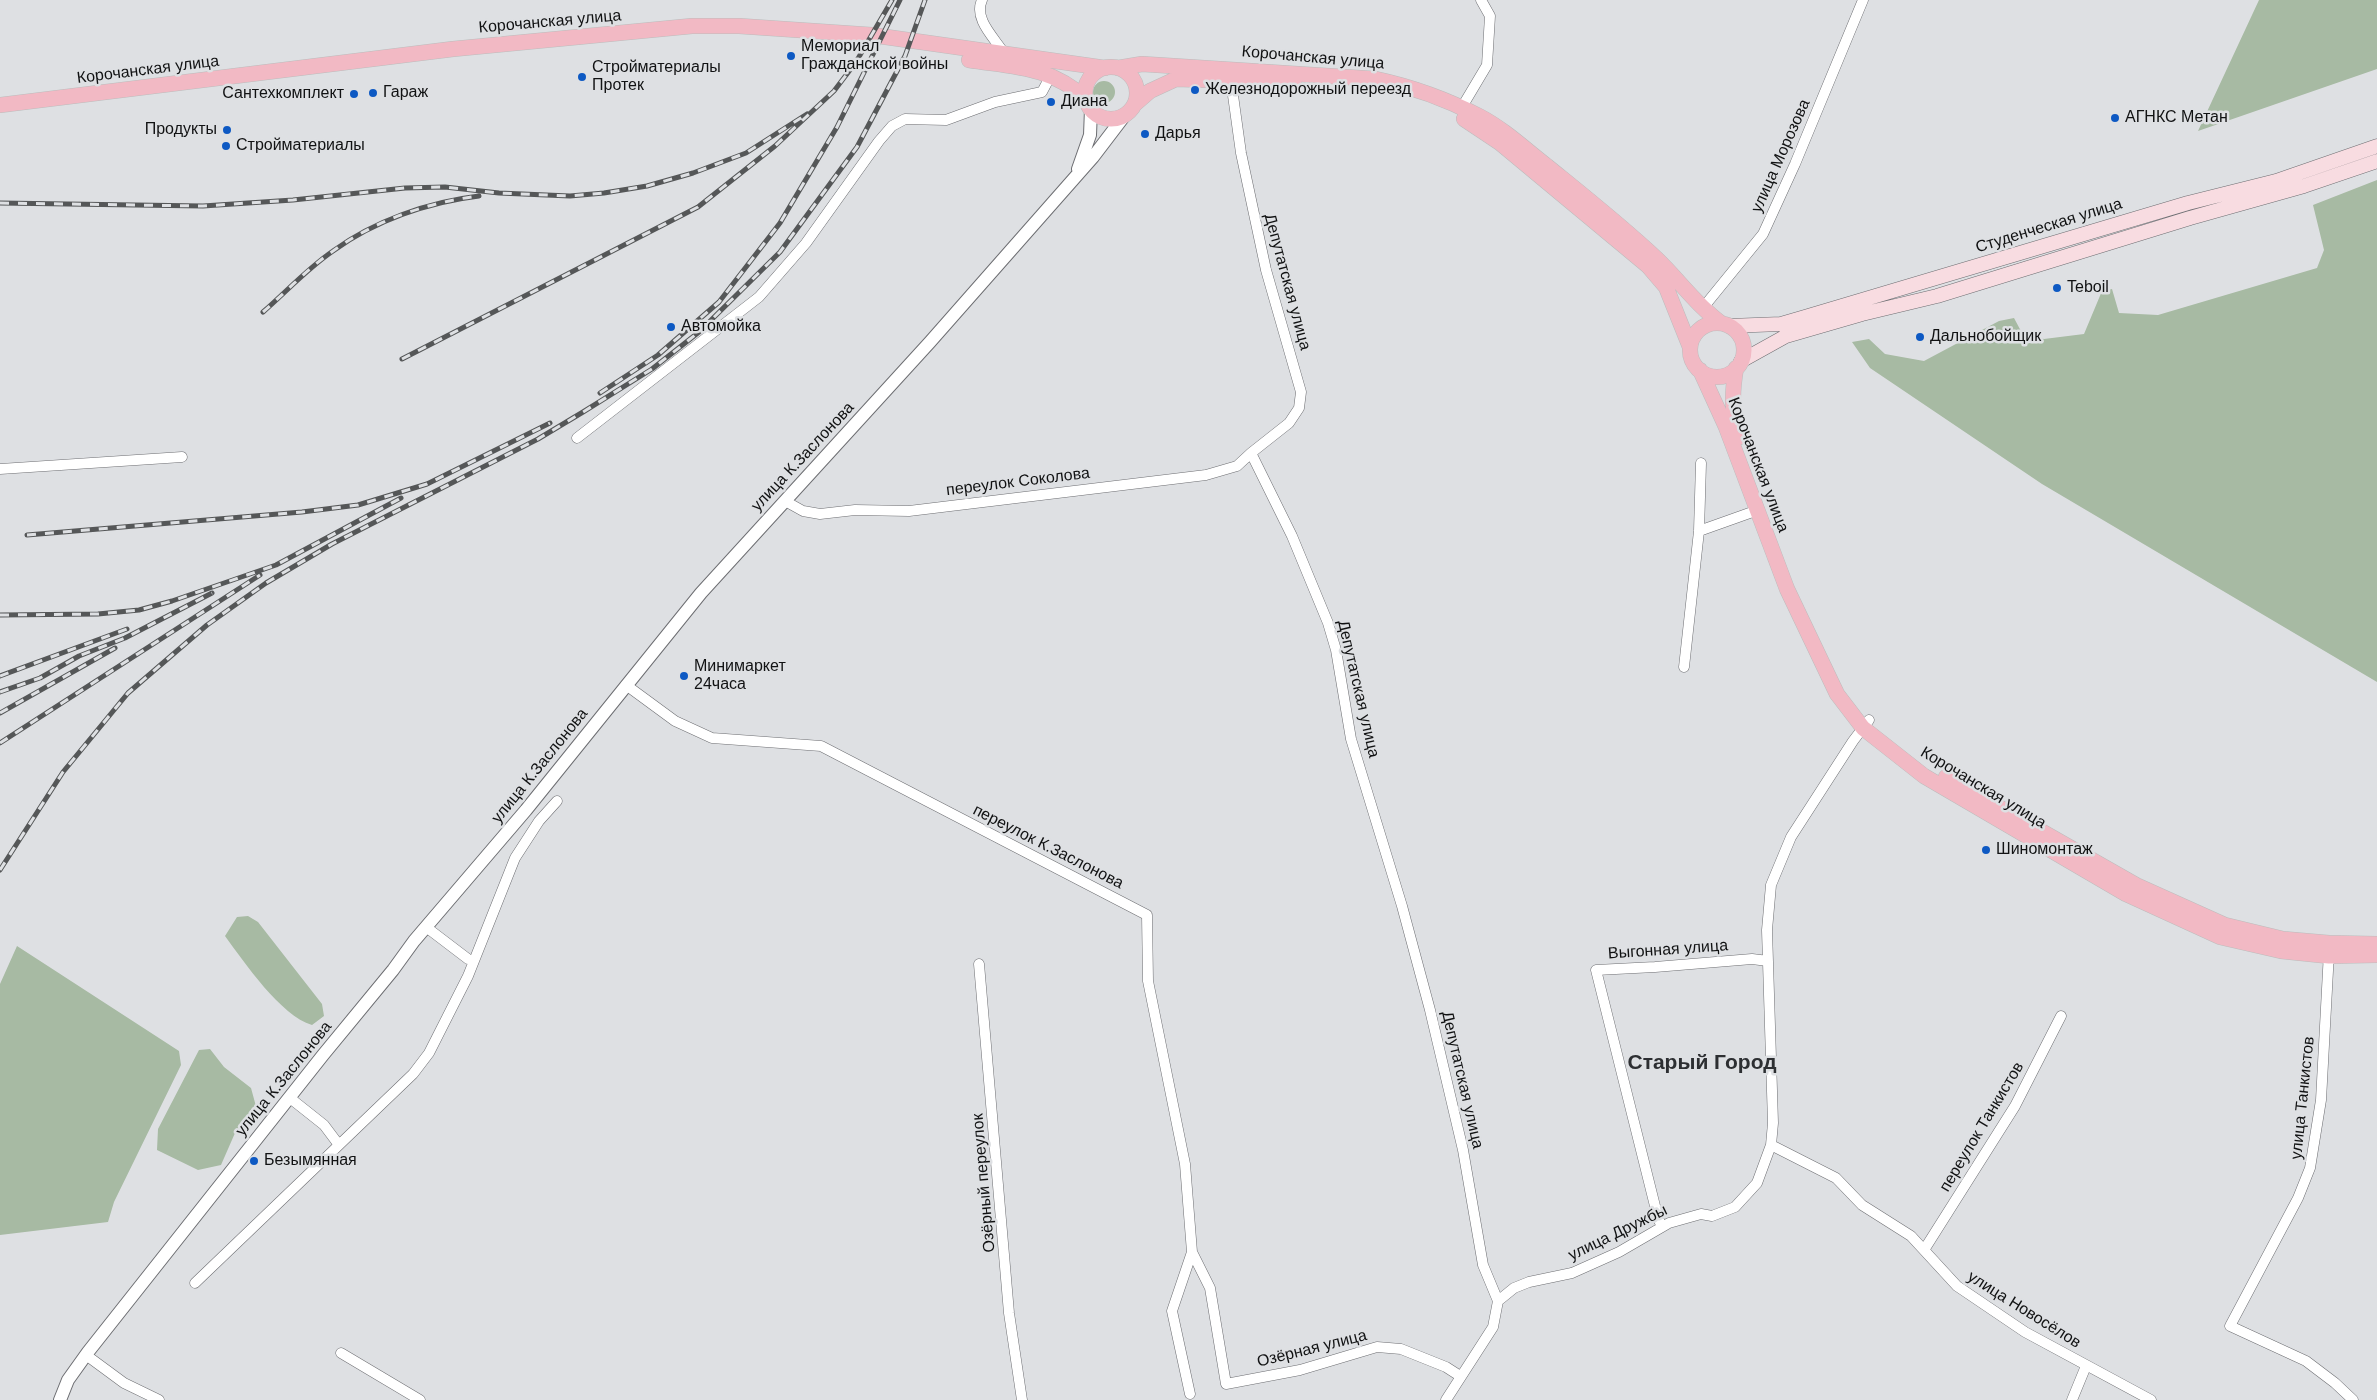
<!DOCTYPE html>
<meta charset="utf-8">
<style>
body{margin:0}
canvas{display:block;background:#dee0e3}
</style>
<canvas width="2377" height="1400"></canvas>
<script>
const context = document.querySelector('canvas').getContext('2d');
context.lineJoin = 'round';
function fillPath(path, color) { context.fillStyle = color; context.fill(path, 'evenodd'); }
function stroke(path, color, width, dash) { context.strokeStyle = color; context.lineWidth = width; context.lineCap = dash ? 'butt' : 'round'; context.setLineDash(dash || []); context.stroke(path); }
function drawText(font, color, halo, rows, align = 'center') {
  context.font = font + ' Arial,sans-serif'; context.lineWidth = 5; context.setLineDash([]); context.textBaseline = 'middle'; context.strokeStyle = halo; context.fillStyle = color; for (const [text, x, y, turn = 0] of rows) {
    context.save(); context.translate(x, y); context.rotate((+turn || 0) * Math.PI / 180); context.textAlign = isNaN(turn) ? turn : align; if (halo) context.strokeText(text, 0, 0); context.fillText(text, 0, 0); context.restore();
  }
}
fillPath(new Path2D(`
 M2259 0H2377V69L2198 131Z
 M1093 92a11 11 0 1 1 22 0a11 11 0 1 1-22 0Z
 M2377 180V682L2042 484 1870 368 1852 342 1869 339 1885 354 1924 361 1999 321 2014 318 2022 333 2044 339 2084 334 2102 291 2112 289 2119 313 2158 315 2317 268 2324 250 2313 205Z
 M248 916 258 922 322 1004 324 1016 312 1025C281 1016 244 962 225 936L237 917Z
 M17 946 179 1051 181 1065 114 1202 108 1222 0 1235V984Z
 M210 1049 224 1067 251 1088 257 1110 252 1120 235 1133 221 1165 198 1170 157 1150 158 1129 199 1050Z`), '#a7baa3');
const minor = new Path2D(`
 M982 0C973 20 996 39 1005 55
 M1231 81 1241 153 1266 270 1301 392 1299 408 1289 423 1251 453 1292 536 1328 623 1336 650 1351 739 1402 906 1430 1010 1463 1150 1483 1265 1498 1301
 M1462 107 1487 65 1490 16 1481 0
 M1702 309 1763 234 1795 164 1863 0
 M577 438 759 297 806 243 879 141 892 126 905 119 946 120 995 102 1042 92 1051 75
 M0 469 182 457
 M785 501 803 511 820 514 855 510 909 511 1206 475 1237 466 1251 453
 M1699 531 1758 510
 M1684 667 1699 531 1701 463
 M626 685 675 721 712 738 821 746 1147 915 1148 981 1185 1164 1192 1252 1172 1311 1190 1394
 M426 927 468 959
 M2329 952 2321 1100 2310 1168 2298 1198 2230 1326 2306 1361 2335 1383 2353 1400
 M979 964 1009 1313 1022 1400
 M290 1098 324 1125 339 1145
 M1771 1145 1836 1178 1862 1205 1911 1236 1957 1286 2025 1332 2151 1400
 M1662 1227 1658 1218 1596 970 1655 967 1752 959 1768 961
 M1924 1250 2015 1106 2061 1016
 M1192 1252 1210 1288 1226 1384 1300 1370 1377 1347 1401 1349 1446 1367 1460 1376
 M195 1283 413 1074 429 1053 468 976 515 858 539 821 557 801
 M341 1353 420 1400
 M86 1355 124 1383 159 1400
 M1446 1400 1493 1327 1498 1301 1514 1288 1529 1282 1572 1273 1619 1252 1669 1223 1701 1214 1712 1216 1735 1207 1757 1183 1771 1145 1773 1123 1767 930 1771 885 1791 837 1853 741 1869 720
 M2072 1400 2086 1366`);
const tertiary = new Path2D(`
 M1078 169 1090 135 1091 109
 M60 1400 68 1380 88 1352 323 1055 393 970 414 941 526 810 701 593 930 342 1093 157 1125 115`);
const secondary = new Path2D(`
 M1729 326 1781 324 1805 317 2188 203 2276 181 2377 146
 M1741 361 1786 336 1862 314 1937 296 2190 218 2304 186 2377 161`);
const primary = new Path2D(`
 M969 60C1014 67 1050 66 1086 99
 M1085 93a26 26 0 1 1 52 0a26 26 0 1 1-52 0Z
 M1118 68 1142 64 1376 79C1413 87 1446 99 1479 116 1504 129 1525 149 1547 166 1584 196 1622 226 1657 259 1679 280 1696 305 1721 323
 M1135 104 1150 91 1176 79 1294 83
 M0 105 453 49 692 26H739L872 35 1105 68
 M1464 119 1500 143 1648 266 1666 287 1690 347
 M1690 350a27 27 0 1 1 54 0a27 27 0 1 1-54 0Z
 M1736 368C1732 392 1731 414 1740 437
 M1700 370 1726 427 1787 589 1837 694 1863 728 1924 776 2126 894 2220 937 2281 951 2329 956 2377 955
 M1946 777 2136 885 2225 925 2283 939 2329 943 2377 944`);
stroke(minor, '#6d6e72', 11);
stroke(tertiary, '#6d6e72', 14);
stroke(secondary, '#6d6e72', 15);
stroke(primary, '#bcbdbd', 16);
stroke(minor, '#fff', 10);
stroke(tertiary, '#fff', 12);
stroke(secondary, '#f8dce1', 14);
stroke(primary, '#f2b9c4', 15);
const rail = new Path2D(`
 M0 203 203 206 293 200 405 188 445 187 499 193 570 196 604 193 647 186 693 173 746 153 807 114
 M263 312C286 292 308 268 333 251 374 221 428 202 479 196
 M402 359 698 207 775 146 834 91 856 62 892 0
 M600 393 658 355 719 302 780 223 837 127 900 0
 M27 535 302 512 358 505 427 484 550 423
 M0 615 98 614 139 610 172 601 276 565 401 498
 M0 676 127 629
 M0 692 40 678 79 656 125 638 212 593
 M0 713 115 648
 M0 743 260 575
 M0 870 63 772 128 693 207 625 266 583 332 544 538 439 583 412 652 369 699 332 780 252 857 147 905 56 925 0`);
stroke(rail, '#555758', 5);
stroke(rail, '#dee0e3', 3, [9]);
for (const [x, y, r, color] of [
 [791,56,5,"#0d59c3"],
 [582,77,5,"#0d59c3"],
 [1195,90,5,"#0d59c3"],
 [373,93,5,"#0d59c3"],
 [354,94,5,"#0d59c3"],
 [1051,102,5,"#0d59c3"],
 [2115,118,5,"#0d59c3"],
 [227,130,5,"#0d59c3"],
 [1145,134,5,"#0d59c3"],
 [226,146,5,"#0d59c3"],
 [2057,288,5,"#0d59c3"],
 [671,327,5,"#0d59c3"],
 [1920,337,5,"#0d59c3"],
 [684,676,5,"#0d59c3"],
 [1986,850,5,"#0d59c3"],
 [254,1161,5,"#0d59c3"]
]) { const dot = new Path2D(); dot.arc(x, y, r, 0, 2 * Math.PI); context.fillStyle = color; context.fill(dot); stroke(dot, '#dee0e3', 2); }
drawText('16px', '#111213', '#dee0e3', [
 ["Корочанская улица",550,22,-5],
 ["Корочанская улица",1313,58,5],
 ["Корочанская улица",148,70,-7],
 ["улица Морозова",1781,156,-66],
 ["Студенческая улица",2049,226,-17],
 ["Депутатская улица",1287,282,75],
 ["улица К.Заслонова",803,457,-47],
 ["Корочанская улица",1758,465,69],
 ["переулок Соколова",1018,482,-7],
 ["Депутатская улица",1358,689,77],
 ["улица К.Заслонова",540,766,-51],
 ["Корочанская улица",1983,788,31],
 ["переулок К.Заслонова",1048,847,27],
 ["Выгонная улица",1668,950,-4],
 ["улица К.Заслонова",284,1079,-51],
 ["Депутатская улица",1462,1080,77],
 ["улица Танкистов",2303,1098,-84],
 ["переулок Танкистов",1982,1127,-59],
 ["Озёрный переулок",984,1183,-95],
 ["улица Дружбы",1618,1233,-26],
 ["улица Новосёлов",2024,1310,32],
 ["Озёрная улица",1312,1349,-14]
]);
drawText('16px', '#111213', '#dee0e3', [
 ["Мемориал",801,47],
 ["Гражданской войны",801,65],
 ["Стройматериалы",592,68],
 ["Протек",592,86],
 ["Железнодорожный переезд",1205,90],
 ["Гараж",383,93],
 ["Сантехкомплект",344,94,"right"],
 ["Диана",1061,102],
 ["АГНКС Метан",2125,118],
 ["Продукты",217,130,"right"],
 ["Дарья",1155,134],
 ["Стройматериалы",236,146],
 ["Teboil",2067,288],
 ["Автомойка",681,327],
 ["Дальнобойщик",1930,337],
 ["Минимаркет",694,667],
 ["24часа",694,685],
 ["Шиномонтаж",1996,850],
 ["Безымянная",264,1161]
], 'left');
drawText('bold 21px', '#2d2f32', '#dee0e3', [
 ["Старый Город",1702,1063]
]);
</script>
